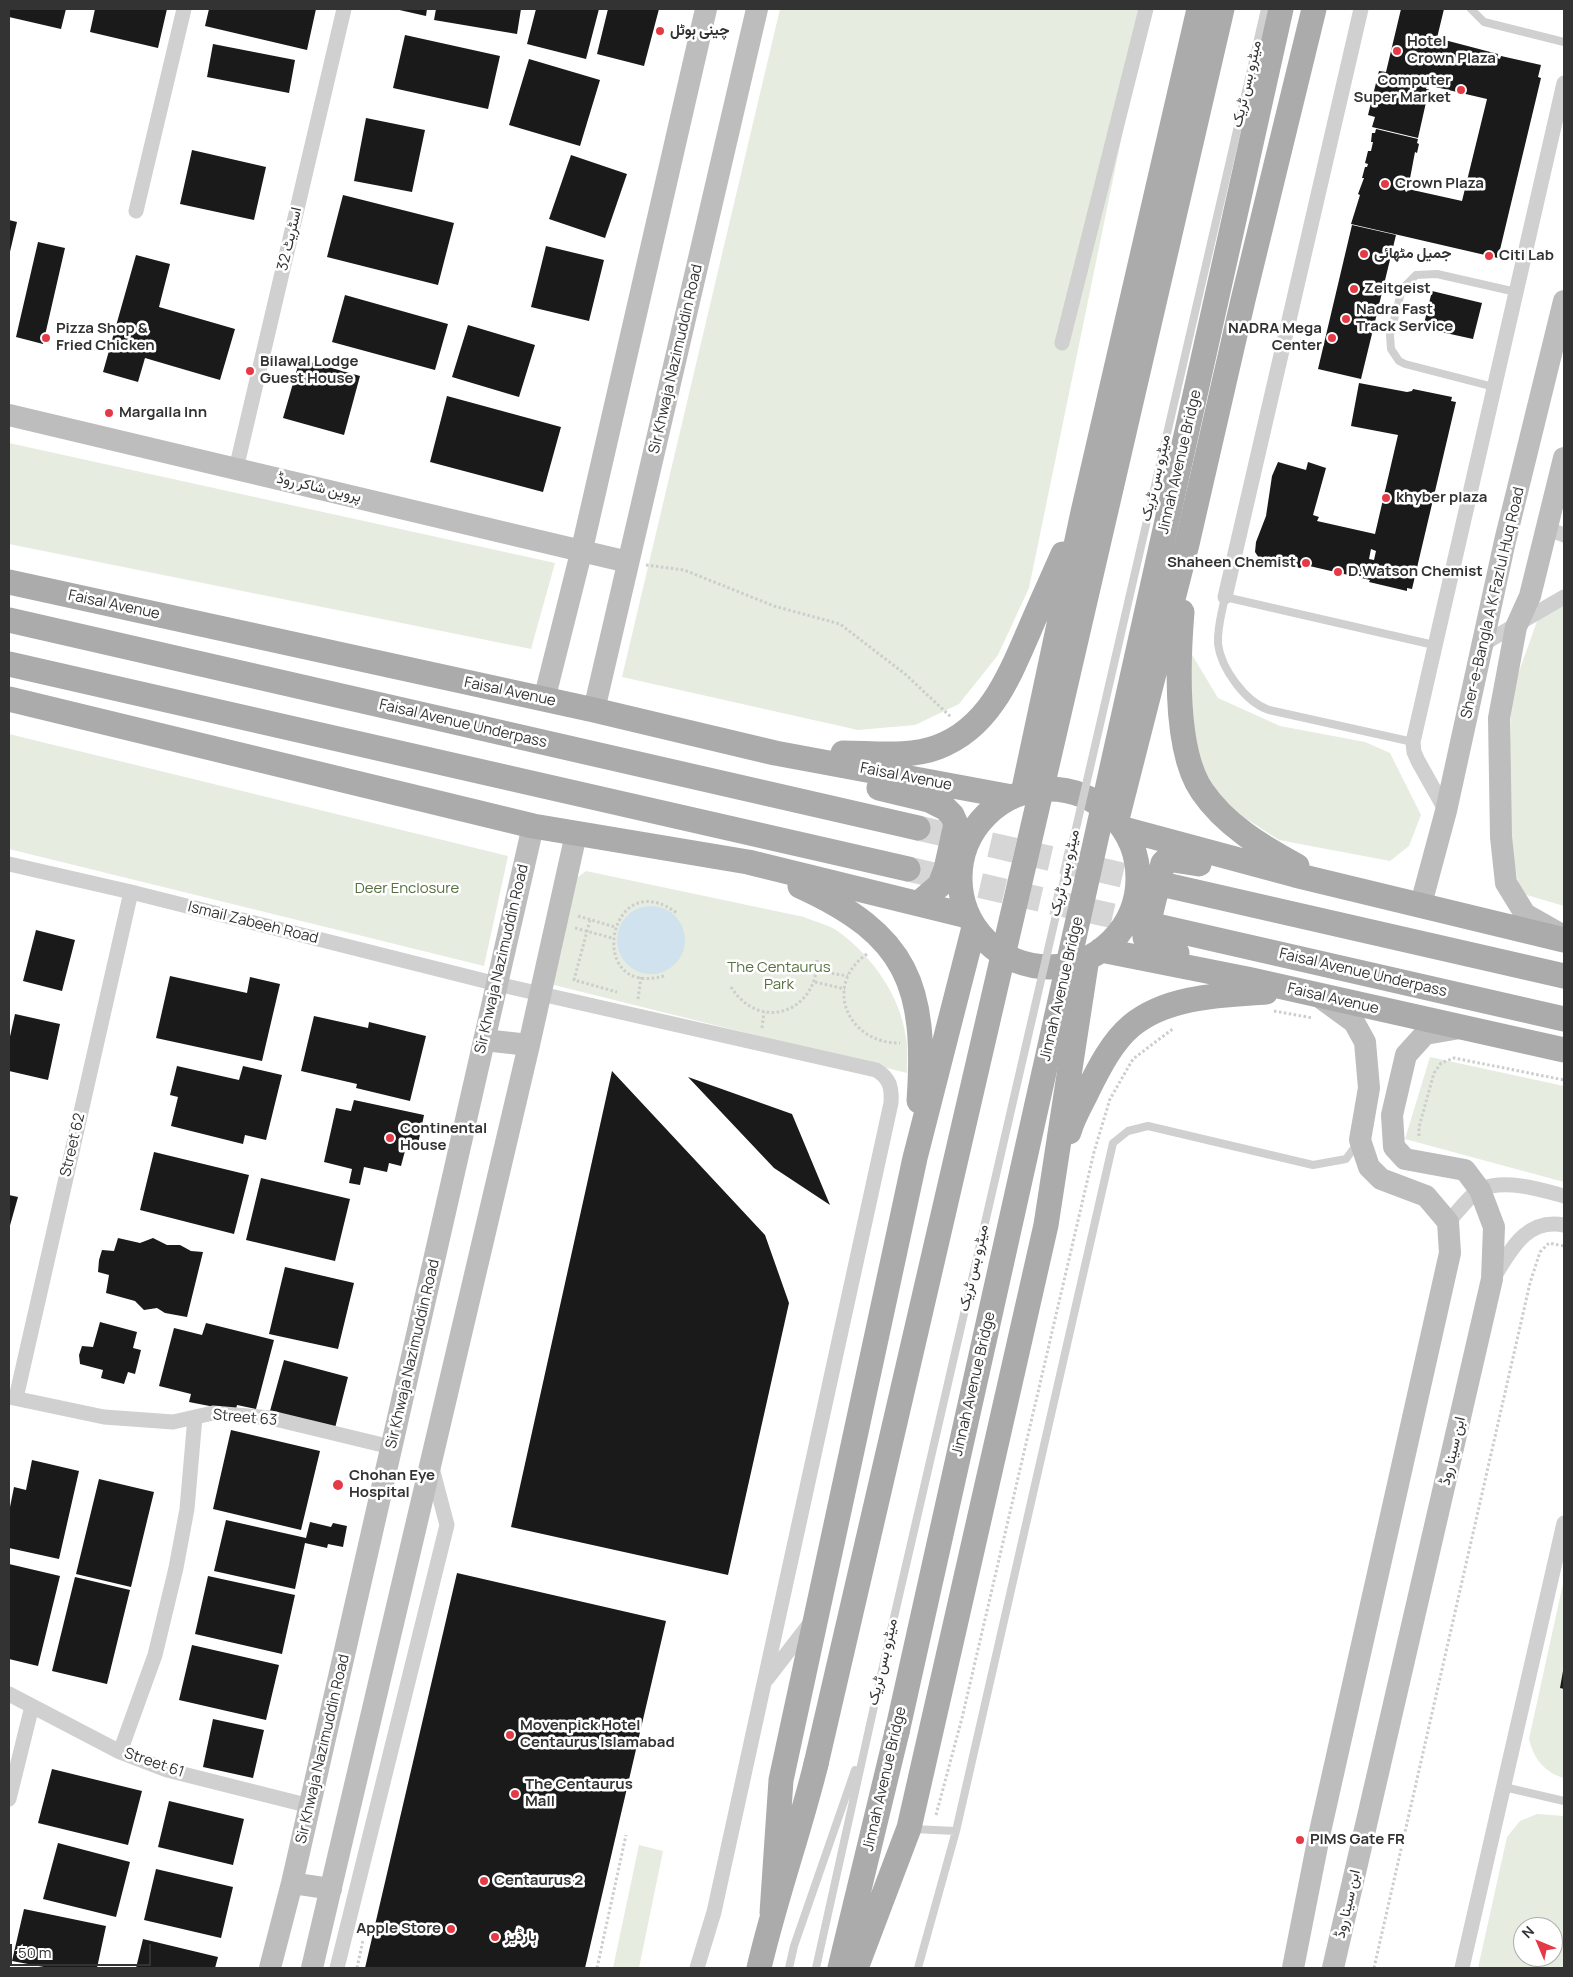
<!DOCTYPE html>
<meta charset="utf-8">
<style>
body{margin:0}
#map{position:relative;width:1573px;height:1977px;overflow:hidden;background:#fff;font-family:Manrope,sans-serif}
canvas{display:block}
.frame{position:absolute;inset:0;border:10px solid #333;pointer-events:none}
.north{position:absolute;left:1513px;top:1917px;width:50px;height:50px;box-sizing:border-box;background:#fff;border:1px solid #adadad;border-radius:50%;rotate:315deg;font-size:14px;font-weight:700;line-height:20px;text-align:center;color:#333}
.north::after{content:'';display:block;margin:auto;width:18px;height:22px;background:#e63946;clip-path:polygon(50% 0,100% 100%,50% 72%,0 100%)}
.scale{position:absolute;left:10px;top:1944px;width:141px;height:22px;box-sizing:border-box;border:2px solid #333;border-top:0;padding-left:6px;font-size:15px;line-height:18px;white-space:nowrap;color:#333;-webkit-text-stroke:4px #fff;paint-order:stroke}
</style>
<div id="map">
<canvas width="1573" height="1977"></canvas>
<div class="frame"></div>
<div class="north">N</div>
<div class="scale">50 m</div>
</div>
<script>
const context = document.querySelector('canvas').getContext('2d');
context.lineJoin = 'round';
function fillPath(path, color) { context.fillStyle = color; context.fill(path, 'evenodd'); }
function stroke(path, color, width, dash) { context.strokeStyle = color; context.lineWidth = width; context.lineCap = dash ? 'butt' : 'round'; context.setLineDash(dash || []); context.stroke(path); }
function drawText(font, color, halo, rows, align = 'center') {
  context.font = font + ' Manrope,Vazirmatn,sans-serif'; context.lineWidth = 5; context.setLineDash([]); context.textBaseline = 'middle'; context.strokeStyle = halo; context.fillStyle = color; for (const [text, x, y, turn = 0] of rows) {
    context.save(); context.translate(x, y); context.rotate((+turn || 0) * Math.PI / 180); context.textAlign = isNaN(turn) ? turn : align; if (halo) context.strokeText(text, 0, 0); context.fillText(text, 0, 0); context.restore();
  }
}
fillPath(new Path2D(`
 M780 9H1148L1029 588 998 655 959 704 915 725 858 730 622 677Z
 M9 443 555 563 531 649 9 544Z
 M1564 597V906L1520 893 1508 829 1511 694 1541 610Z
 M1191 653 1218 698 1280 726 1365 742 1390 753 1421 815 1409 846 1390 861 1279 840 1213 797 1184 724Z
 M9 734 508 856 484 966 9 849Z
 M586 871 804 917C815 922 830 925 839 932 872 956 901 997 906 1038 908 1049 907 1061 907 1073L546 983 573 881Z
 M1430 1057 1564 1086V1182L1405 1139Z
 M1564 1579V1778C1544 1772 1534 1759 1529 1739Z
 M1537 1814 1564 1816V1968H1478L1507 1837 1520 1821ZM1523 1927H1553V1957H1523Z
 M639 1845 663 1851 639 1968H613Z`), '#e6ecdf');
fillPath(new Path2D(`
 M617 940a34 34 0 1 1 68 0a34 34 0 1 1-68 0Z`), '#cfe2ee');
fillPath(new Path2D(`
 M9 9H66L61 29 9 17Z
 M95 9H167L158 48 90 32Z
 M209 9H316L307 50 205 26Z
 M395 9H427L426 16Z
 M436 9H521L517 34 434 20Z
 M536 9H599L586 59 527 44Z
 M608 9H659L644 66 597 54Z
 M1401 9H1444L1437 38 1498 54 1497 58 1500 59 1501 56 1541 65 1538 77 1541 78 1498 258 1351 224 1360 195 1358 194 1364 178H1362L1365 167H1367L1368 164 1365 163 1368 151H1371L1373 142H1371L1372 133H1375L1376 129 1418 139 1417 143 1419 144 1417 153 1415 152 1408 189 1406 188 1405 191 1407 192 1408 189 1462 201 1487 99 1427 85 1426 89H1429L1418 138 1372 127 1375 117 1368 115 1379 71 1386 72Z
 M405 35 500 56 488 109 393 88Z
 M213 44 295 60 289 93 207 77Z
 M529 59 600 80 580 146 509 125Z
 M366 118 425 130 412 192 354 181Z
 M192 150 266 167 254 220 180 204Z
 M571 155 627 174 605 238 549 219Z
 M343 195 454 223 438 285 327 257Z
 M9 220 17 222 9 256Z
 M1352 225 1396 235 1361 379 1318 369Z
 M38 242 65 248 43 344 16 337Z
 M546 246 604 260 589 321 531 307Z
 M136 255 170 264 159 307 235 329 220 380 145 358 138 382 103 372Z
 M1432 291 1482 303 1473 339 1423 328Z
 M345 295 448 324 435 370 332 342Z
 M468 325 535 345 519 397 452 377Z
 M300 359 360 376 344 435 283 418Z
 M1359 383 1407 392 1412 391 1413 389 1452 397 1451 401 1456 402 1412 589 1407 588V591L1369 582 1370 580 1305 565 1300 568 1280 561 1264 560 1259 558 1255 552 1256 542 1266 516 1272 476 1278 462 1306 470 1308 462 1326 468 1313 515 1319 517 1317 521 1375 534 1398 435 1351 426ZM1371 549 1376 551 1374 560 1369 559Z
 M447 396 561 427 543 492 430 462Z
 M36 930 75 940 62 991 23 981Z
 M170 976 247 993 250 977 280 984 262 1061 156 1038Z
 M15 1014 60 1024 48 1080 9 1071V1041Z
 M314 1016 368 1028 369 1022 426 1036 410 1101 356 1088 357 1084 301 1071Z
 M177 1066 239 1080 243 1066 282 1075 266 1140 245 1135 243 1144 171 1126 178 1097 170 1095Z
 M612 1071 765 1235 789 1303 728 1575 511 1527Z
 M688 1077 792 1114 830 1205 774 1168Z
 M354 1100 424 1115 417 1149 406 1147 401 1166 389 1163 387 1172 364 1167 360 1185 349 1183 352 1169 324 1162 336 1108 351 1111Z
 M154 1152 249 1175 234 1234 140 1210Z
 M261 1178 350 1199 335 1261 246 1240Z
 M9 1195 18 1197 9 1229Z
 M118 1238 140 1243 153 1238 167 1245H180L191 1251 203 1252 187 1317 165 1313 157 1308 144 1310 135 1301 106 1293 109 1275 98 1272 99 1260 102 1250 114 1251Z
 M285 1267 354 1283 338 1349 269 1334Z
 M100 1322 137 1332 133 1348 141 1350 135 1374 128 1372 124 1384 101 1378 103 1370 80 1364 79 1355 82 1346 93 1347Z
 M206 1323 274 1340 256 1409 237 1405 236 1409 230 1410 189 1402 191 1394 159 1386 174 1328 202 1335Z
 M284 1360 348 1377 335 1428 270 1411Z
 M231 1430 320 1451 301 1530 213 1509Z
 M32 1460 79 1471 59 1559 9 1548V1512L14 1487 26 1490Z
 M99 1479 154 1492 131 1587 76 1574Z
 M226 1520 306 1538 310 1522 331 1527 333 1523 347 1526 343 1547 328 1544 327 1548 305 1543 295 1589 214 1571Z
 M9 1564 60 1576 38 1666 9 1659Z
 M457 1573 666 1621 585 1968H365Z
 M208 1576 295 1595 282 1654 195 1634Z
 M75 1577 130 1590 107 1684 52 1671Z
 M192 1645 279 1665 266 1720 179 1700Z
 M1563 1671H1564V1689L1560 1688Z
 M213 1719 264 1730 253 1778 203 1767Z
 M52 1769 142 1791 128 1845 38 1823Z
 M169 1801 244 1819 233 1865 158 1847Z
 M58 1843 130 1862 116 1917 43 1899Z
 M156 1869 233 1887 221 1938 144 1920Z
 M24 1909 106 1926 97 1968H49L12 1961Z
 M143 1939 218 1957 215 1968H136Z`), '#1a1a1a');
stroke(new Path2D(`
 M918 828 1170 886
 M908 869 1161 927`), '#d6d6d6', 25, [25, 12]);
stroke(new Path2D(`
 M646 565 684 570 774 606 840 624 905 674 951 717
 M578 916 615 927
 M590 920 574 980 617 992
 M575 928 612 938
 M867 954C822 985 848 1044 900 1043
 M817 971 848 976
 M664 976C583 999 609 860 678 914
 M815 982 845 989
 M731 987C761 1034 819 1011 817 958
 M638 999 641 977
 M1274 1011 1313 1018
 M762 1028 764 1012
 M1419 1136V1127L1434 1073 1441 1063 1454 1058 1564 1080
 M936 1815 962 1718 1094 1152 1110 1099 1133 1059 1174 1028
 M357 1968 363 1940
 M597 1968 626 1835
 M1374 1968 1530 1283 1540 1252 1549 1243 1564 1246`), '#cdcdcd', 3, [2.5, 2.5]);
stroke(new Path2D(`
 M1471 9 1484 22 1564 42
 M1494 387 1405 364 1399 361 1391 349 1390 335 1402 289 1416 275 1437 274 1516 292
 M1413 742 1269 710C1245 702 1221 668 1218 644 1217 628 1222 612 1225 597L1434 645
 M1504 1787 1564 1801
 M913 1829 956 1831
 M789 1968 794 1946 855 1770
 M816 1968 889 1639
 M918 1968 956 1831 1113 1143 1128 1131 1148 1126 1313 1165 1346 1159 1357 1144`), '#d0d0d0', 8);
stroke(new Path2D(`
 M136 211 184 9
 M1062 343 1146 9
 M236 469 344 9
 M1548 529 1564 535
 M1225 597 1361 9
 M1483 644 1564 597
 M1446 811 1418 761 1414 752 1413 742 1564 83
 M9 864 131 892 497 984 876 1070C890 1078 892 1088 891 1103L714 1912 697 1968
 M1448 1222C1455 1215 1472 1193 1480 1189 1506 1179 1539 1189 1564 1196
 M1494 1277C1511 1250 1526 1218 1564 1225
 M9 1397 104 1417 173 1422 213 1413 271 1418 391 1447
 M16 1398 131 892
 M767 1679 811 1622
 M9 1694 120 1752 167 1770 310 1806
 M120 1752 155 1655 176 1568 187 1509 195 1417
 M9 1799 32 1706
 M337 1968 447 1525 432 1468
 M1462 1968 1564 1523`), '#d0d0d0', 15);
stroke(new Path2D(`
 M9 415 628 562
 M544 700 582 549 706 9
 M594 710 757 9
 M1421 904 1446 811 1505 541 1564 301
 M1562 935 1525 914 1506 883 1501 837 1499 718 1516 627 1530 596 1564 458
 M484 1040 529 1045
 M292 1883 331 1889
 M270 1968 292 1883 533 826
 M312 1968 529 1045 576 834
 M1293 1968 1319 1836 1450 1253 1448 1222 1426 1196 1381 1179 1369 1167 1360 1140 1369 1088 1365 1042 1354 1022 1317 995
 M1333 1968 1492 1279 1494 1227 1480 1190 1465 1170 1405 1159 1394 1147 1392 1115 1406 1055 1425 1034 1460 1028`), '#bdbdbd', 22);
stroke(new Path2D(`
 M9 582 594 710 775 753 1012 797
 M1182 612C1178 660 1174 750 1202 791 1225 825 1262 847 1297 866
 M9 620 918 828
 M9 664 908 869
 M9 699 533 826 748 862 968 916
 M843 753C872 753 910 758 938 747 989 728 1009 677 1029 631 1040 605 1052 579 1063 554
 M879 788 929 800 945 808 952 815 956 824 946 869 940 885 919 903
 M960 878a89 89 0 1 1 178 0a89 89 0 1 1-178 0Z
 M1023 793 1083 512 1199 9
 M1117 819 1187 544 1243 300 1314 9
 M1124 829 1295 875 1564 940
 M800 886C908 935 927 986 919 1101
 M1170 886 1564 976
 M1161 927 1564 1019
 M1101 950 1247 979 1564 1050
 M1177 953 1147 944 1145 937 1163 863 1167 859 1199 864
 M1069 1132C1073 1117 1082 1103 1088 1090 1099 1068 1112 1042 1131 1026 1167 996 1222 995 1266 992
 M772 1913 781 1780 915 1158 974 927
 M759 1968C775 1899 799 1833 816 1764
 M840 1968 897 1732
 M856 1968 909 1828 1046 1225 1087 958`), '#ababab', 25);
stroke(new Path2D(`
 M889 1639 1265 9`), '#d0d0d0', 8);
stroke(new Path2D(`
 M897 1732 1281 9
 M816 1764 1222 9`), '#ababab', 25);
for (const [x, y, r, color] of [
 [660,31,5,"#e63946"],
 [1397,51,5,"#e63946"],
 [1461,90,5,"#e63946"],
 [1385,184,5,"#e63946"],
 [1364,254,5,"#e63946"],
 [1489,256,5,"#e63946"],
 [1354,289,5,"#e63946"],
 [1346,319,5,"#e63946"],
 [46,338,5,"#e63946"],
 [1332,338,5,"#e63946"],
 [250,371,5,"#e63946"],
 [109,413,5,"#e63946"],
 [1386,498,5,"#e63946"],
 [1306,563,5,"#e63946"],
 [1338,572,5,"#e63946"],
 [390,1138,5,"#e63946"],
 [338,1485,6,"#e63946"],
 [510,1735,5,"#e63946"],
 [515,1794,5,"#e63946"],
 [1300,1840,5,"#e63946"],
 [484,1881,5,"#e63946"],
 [451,1929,5,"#e63946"],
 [495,1937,5,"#e63946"]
]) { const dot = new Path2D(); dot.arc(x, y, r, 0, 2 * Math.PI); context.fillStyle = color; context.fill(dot); stroke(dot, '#fff', 2); }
drawText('bold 15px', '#333', '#fff', [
 ["چینی ہوٹل",670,31],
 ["Hotel",1407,42],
 ["Crown Plaza",1407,59],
 ["Computer",1451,81,"right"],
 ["Super Market",1451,98,"right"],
 ["Crown Plaza",1395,184],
 ["جمیل مٹھائی",1374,254],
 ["Citi Lab",1499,256],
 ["Zeitgeist",1364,289],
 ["Nadra Fast",1356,310],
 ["Track Service",1356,327],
 ["Pizza Shop &",56,329],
 ["Fried Chicken",56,346],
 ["NADRA Mega",1322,329,"right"],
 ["Center",1322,346,"right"],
 ["Bilawal Lodge",260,362],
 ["Guest House",260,379],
 ["Margalla Inn",119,413],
 ["khyber plaza",1396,498],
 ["Shaheen Chemist",1296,563,"right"],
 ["D.Watson Chemist",1348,572],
 ["Continental",400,1129],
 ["House",400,1146],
 ["Chohan Eye",349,1476],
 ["Hospital",349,1493],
 ["Movenpick Hotel",520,1726],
 ["Centaurus Islamabad",520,1743],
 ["The Centaurus",525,1785],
 ["Mall",525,1802],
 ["PIMS Gate FR",1310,1840],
 ["Centaurus 2",494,1881],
 ["Apple Store",441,1929,"right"],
 ["ہارڈیز",505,1937]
], 'left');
drawText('15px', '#333', '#fff', [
 ["میٹرو بس ٹریک",1247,84,-77],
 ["اسٹریٹ 32",290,239,-77],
 ["Sir Khwaja Nazimuddin Road",676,359,-77],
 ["Jinnah Avenue Bridge",1180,462,-77],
 ["میٹرو بس ٹریک",1156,478,-77],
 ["پروین شاکر روڈ",319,488,13],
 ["Sher-e-Bangla A K Fazlul Huq Road",1493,603,-77],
 ["Faisal Avenue",114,605,12],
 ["Faisal Avenue",510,692,12],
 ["Faisal Avenue Underpass",463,724,13],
 ["Faisal Avenue",906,777,11],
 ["میٹرو بس ٹریک",1065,873,-77],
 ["Ismail Zabeeh Road",253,923,14],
 ["Sir Khwaja Nazimuddin Road",502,959,-77],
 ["Faisal Avenue Underpass",1363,973,13],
 ["Jinnah Avenue Bridge",1062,989,-77],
 ["Faisal Avenue",1333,999,13],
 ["Street 62",73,1145,-77],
 ["میٹرو بس ٹریک",974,1268,-77],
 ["Sir Khwaja Nazimuddin Road",413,1354,-77],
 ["Jinnah Avenue Bridge",974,1384,-77],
 ["Street 63",245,1418,5],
 ["ابن سینا روڈ",1453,1451,-77],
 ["میٹرو بس ٹریک",883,1662,-77],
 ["Sir Khwaja Nazimuddin Road",323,1749,-77],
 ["Street 61",154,1763,19],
 ["Jinnah Avenue Bridge",885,1779,-77],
 ["ابن سینا روڈ",1348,1904,-77]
]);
drawText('15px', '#56703f', '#fff', [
 ["Deer Enclosure",407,889],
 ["The Centaurus",779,968],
 ["Park",779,985]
]);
</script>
